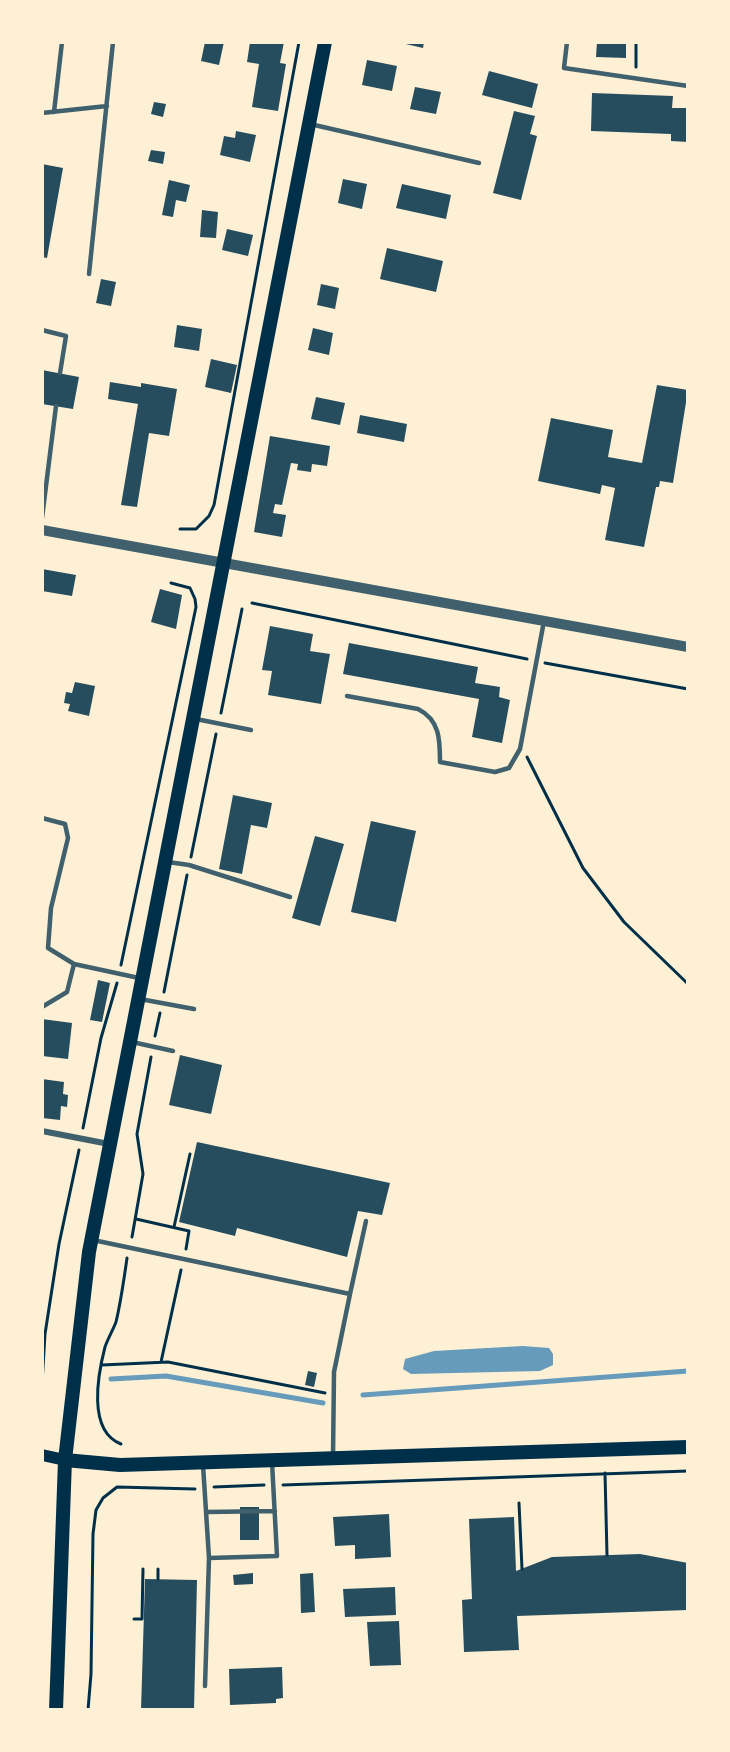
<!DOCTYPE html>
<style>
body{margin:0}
#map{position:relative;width:730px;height:1752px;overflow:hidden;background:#fdf0d5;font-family:"IBM Plex Sans",sans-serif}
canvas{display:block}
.frame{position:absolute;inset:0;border:44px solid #fdf0d5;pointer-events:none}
</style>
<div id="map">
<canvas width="730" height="1752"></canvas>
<div class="frame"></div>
</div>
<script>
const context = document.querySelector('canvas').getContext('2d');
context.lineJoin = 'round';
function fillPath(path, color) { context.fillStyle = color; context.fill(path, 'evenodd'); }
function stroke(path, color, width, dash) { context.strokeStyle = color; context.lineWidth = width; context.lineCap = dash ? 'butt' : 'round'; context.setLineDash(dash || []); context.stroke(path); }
fillPath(new Path2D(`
 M523 1346 549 1348 553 1354V1365L540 1371 411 1374 403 1369 405 1359 434 1351Z`), '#669bbc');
stroke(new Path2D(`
 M111 1379 166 1376 323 1403
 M363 1395 688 1371`), '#669bbc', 5);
fillPath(new Path2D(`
 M205 42H224L219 65 201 61Z
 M250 42H284L280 63 286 64 278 111 252 107 259 64 247 62Z
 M397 42H424L423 48Z
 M597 42H626V58L596 57Z
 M367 60 397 66 392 91 362 85Z
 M489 71 538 84 532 108 482 95Z
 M415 87 441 92 436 114 410 109Z
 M592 93 673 96 672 108H688V142L671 141V134L591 131Z
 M154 102 166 104 163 117 151 114Z
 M514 111 535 116 530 134 537 136 521 200 493 193Z
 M236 131 256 135 250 162 220 155 224 136 235 138Z
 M151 150 165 152 163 164 148 161Z
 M42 164 63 168 47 258 42 257Z
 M343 179 367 184 362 209 338 203Z
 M169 180 190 185 186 202 176 200 173 217 162 215Z
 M402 184 451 195 446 219 396 208Z
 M202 210 218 212 216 238 200 237Z
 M227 229 253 235 248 256 222 250Z
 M387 248 443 261 436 292 380 279Z
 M101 279 116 282 111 306 96 303Z
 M321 284 339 288 335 309 317 305Z
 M177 325 202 329 199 351 174 347Z
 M313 328 333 333 329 355 308 350Z
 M211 359 237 365 231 393 205 387Z
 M42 370 79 377 73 409 42 404Z
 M110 382 141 387V383L177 389 169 436 149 433 137 507 121 505 138 404 108 399Z
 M657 385 688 390 673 483 660 481 659 487H656L644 547 605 540 615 488 602 485 600 494 538 481 551 418 613 430 608 457 642 463Z
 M316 397 345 403 340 425 311 419Z
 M360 415 407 424 404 442 357 433Z
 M270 436 330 446 327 466 312 464 311 472 297 470 298 464 291 463 282 505 275 504 273 513 286 515 282 537 254 532Z
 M42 569 76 575 72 596 42 591Z
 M160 589 182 595 176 629 151 622Z
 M270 626 313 634 310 651 330 654 321 704 268 695 272 671 262 670Z
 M349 643 478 667 475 683 500 687 499 697 510 700 502 743 472 737 479 699 343 674Z
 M75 682 95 686 89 716 68 711 70 704 64 703 66 692 72 693Z
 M233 795 272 803 267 828 251 825 242 874 219 869Z
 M371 821 416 831 396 922 351 912Z
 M315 836 344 844 320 926 292 918Z
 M98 980 110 983 102 1022 90 1020Z
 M42 1019 72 1023 68 1059 42 1056Z
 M180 1055 222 1065 211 1114 169 1105Z
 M42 1079 64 1082 63 1094 68 1095 67 1107 61 1106 60 1120 42 1118Z
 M197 1142 390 1183 382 1215 358 1211 347 1257 237 1228 235 1236 179 1222Z
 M308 1371 317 1373 314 1387 305 1385Z
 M240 1507H259V1540H240Z
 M389 1514 391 1557 355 1559V1545L335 1546 333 1517Z
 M514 1517 516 1571 552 1557 640 1554 688 1563V1610L517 1616 519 1650 464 1652 462 1600 472 1599 469 1519Z
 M253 1573V1584L234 1585 233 1575Z
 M313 1573 315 1612 301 1613 300 1574Z
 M145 1579 197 1580 194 1710H141Z
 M395 1587 396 1615 345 1617 343 1589Z
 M399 1621 401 1665 370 1666 367 1622Z
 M282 1667 283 1698 276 1699V1703L230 1705 229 1669Z`), '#264d5e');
stroke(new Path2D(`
 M636 67V42
 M180 529H196L209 516 214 505 299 42
 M252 603 527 659
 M545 663 688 689
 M221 713 242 609
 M527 757 583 868 624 922 688 984
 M191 857 216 734
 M121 965 196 607 195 599 190 588 171 583
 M164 992 187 875
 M155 1036 160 1013
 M83 1128 101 1038 117 983
 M136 1219 189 1231 186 1249
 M174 1227 190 1154
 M132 1237 143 1174 137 1134 151 1057
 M161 1362 181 1270
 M102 1365 168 1362 325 1393
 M42 1384 45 1334 59 1244 79 1150
 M121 1444C87 1431 98 1374 105 1347 108 1338 113 1330 116 1322 121 1301 124 1279 127 1258
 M605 1473 607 1555
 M283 1485 688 1471
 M214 1487 264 1485
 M519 1503 522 1569
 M158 1579V1569
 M134 1619H142L143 1569
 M88 1710 91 1674 93 1534 96 1510 103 1498 117 1487 195 1489`), '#003049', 3);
stroke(new Path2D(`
 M567 42 564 68 688 86
 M54 112 62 42
 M42 113 107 106
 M310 124 479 163
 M89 274 113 42
 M42 330 66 336 60 373
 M42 518 56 406
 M347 696 418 709C440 720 440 740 440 762L495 772 509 768 520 749 544 621
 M196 719 251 730
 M42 818 65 824 68 838 51 908 48 948 74 964
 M168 862 189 865 290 897
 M140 999 194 1009
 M42 1007 67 992 74 964 139 978
 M132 1042 173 1051
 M93 1240 350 1294 334 1372 333 1457
 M350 1294 366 1221
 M203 1465 209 1558 277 1556 272 1462
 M207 1512 275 1511
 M205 1686 209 1558`), '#3f606c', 4.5);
stroke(new Path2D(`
 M42 1131 109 1144`), '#3f606c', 6);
stroke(new Path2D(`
 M42 530 688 647`), '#3f606c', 10);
stroke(new Path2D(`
 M42 1455 65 1460`), '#003049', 12);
stroke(new Path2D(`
 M65 1460 120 1465 688 1447
 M56 1710 65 1460 89 1252 325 42`), '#003049', 14);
</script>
